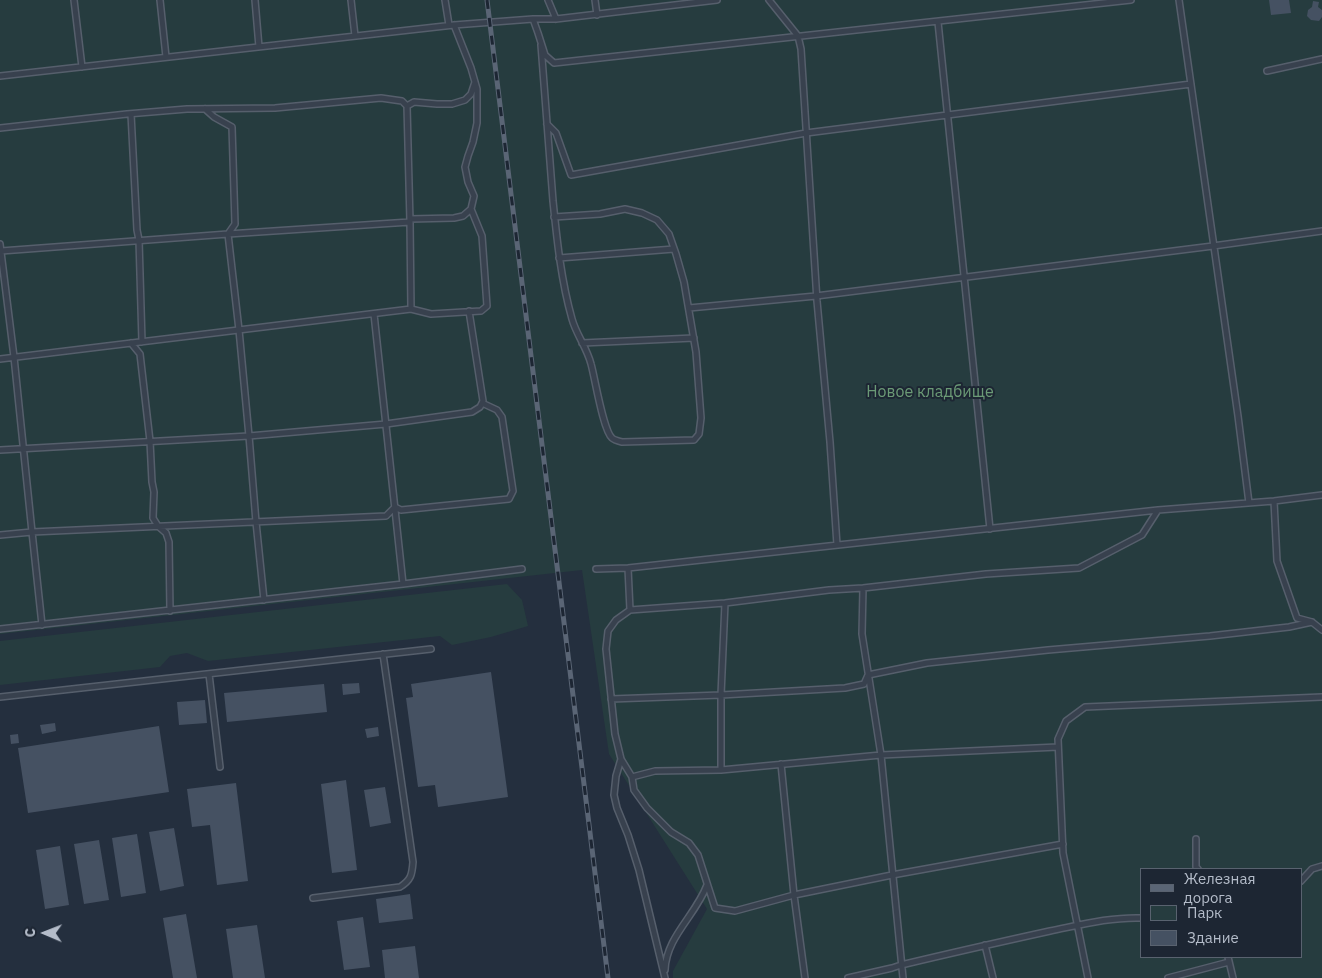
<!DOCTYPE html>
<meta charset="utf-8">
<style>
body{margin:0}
#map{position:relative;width:1322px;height:978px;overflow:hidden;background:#242f3e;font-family:"IBM Plex Sans",sans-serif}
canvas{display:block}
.legend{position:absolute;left:1140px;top:868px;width:162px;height:90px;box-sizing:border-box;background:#1d2633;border:1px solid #59626f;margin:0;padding:6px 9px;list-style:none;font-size:15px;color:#b4bcc9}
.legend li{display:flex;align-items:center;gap:10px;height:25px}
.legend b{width:25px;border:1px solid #59626f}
.north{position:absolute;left:20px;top:908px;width:50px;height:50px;-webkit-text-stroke:4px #1d2633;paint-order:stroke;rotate:271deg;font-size:14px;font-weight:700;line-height:20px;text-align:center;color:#b4bcc9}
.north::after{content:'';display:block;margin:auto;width:18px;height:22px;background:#b4bcc9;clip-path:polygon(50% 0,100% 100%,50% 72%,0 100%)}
</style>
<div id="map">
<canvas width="1322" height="978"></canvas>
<ul class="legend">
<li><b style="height:6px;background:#5a6575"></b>Железная дорога</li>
<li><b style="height:14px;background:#263c3f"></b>Парк</li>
<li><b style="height:14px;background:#455162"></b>Здание</li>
</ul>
<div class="north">С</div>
</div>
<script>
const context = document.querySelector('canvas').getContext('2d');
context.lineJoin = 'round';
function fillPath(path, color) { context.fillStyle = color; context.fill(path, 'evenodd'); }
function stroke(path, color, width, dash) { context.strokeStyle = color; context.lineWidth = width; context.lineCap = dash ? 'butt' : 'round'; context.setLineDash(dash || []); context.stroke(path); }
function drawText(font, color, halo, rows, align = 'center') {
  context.font = font + ' "IBM Plex Sans",sans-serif'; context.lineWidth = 4; context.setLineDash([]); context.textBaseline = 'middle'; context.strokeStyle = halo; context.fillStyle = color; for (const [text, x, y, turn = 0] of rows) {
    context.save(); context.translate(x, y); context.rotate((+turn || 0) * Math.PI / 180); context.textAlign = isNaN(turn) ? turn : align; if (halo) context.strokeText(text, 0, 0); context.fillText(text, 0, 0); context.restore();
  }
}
fillPath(new Path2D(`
 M0 0H1322V978H673V971L707 909 609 754 582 570 0 634ZM1141 869H1301V957H1141Z
 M507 584 522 600 528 626 491 637 452 645 440 636 208 661 187 653 170 656 160 667 0 685V641Z`), '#263c3f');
fillPath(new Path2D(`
 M1269 0H1289L1291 13 1271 15Z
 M1313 1 1319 2 1318 7 1322 10V17L1319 21 1311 20 1307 16 1308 10 1312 7Z
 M491 672 508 797 438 807 435 785 418 787 406 698 413 697 411 684Z
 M359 683 360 693 343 695 342 684Z
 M324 684 327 712 227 722 224 693Z
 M205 700 207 723 179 725 177 702Z
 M55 723 56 731 42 734 40 725Z
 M159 726 169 792 28 813 18 748Z
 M378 727 379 736 367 738 365 729Z
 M18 734 19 743 11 744 10 735Z
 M346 780 357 870 332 873 321 784Z
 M236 783 248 881 217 885 210 825 192 827 187 789Z
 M385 787 391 823 370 827 364 790Z
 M174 828 184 886 160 891 149 832Z
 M137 834 146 893 121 897 112 838Z
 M99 840 109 900 84 904 74 844Z
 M60 846 69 905 45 909 36 850Z
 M410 894 413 919 379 923 376 899Z
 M186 914 197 978H173L163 918Z
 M363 917 370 967 344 970 337 921Z
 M257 925 265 978H233L226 929Z
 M415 946 419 978H385L382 950Z`), '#455162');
const service = new Path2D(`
 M74 0 82 67
 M160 0 166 57
 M255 0 259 47
 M351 0 355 36
 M445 0 449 25
 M548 0 556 19
 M595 0 597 15
 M769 0 798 36 801 49 817 301 830 442 837 545
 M1179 0 1238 416 1249 503
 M533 19 538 33 545 55 554 63 1131 0
 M938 22 990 529
 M541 45 553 201C557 240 561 280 572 319 576 334 587 348 591 364 595 378 603 430 612 438 614 440 618 441 622 442L694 440 699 434 701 418 696 352 684 282 676 254 669 234 657 220 642 213 625 209 600 214 554 217
 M1267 71 1322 59
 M0 76 454 25 533 19H556L717 0
 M407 106 410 222 411 309
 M205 109 214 117 232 127 235 224 228 234 239 330 249 436 256 522 264 600
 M131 114 137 230 139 240 142 342
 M547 124 556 133 571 175 806 133 1191 84
 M0 128 127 114 187 109 275 108 381 98 402 101 407 106 414 102 437 104H452L465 100 471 94 475 82
 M410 219 454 218 463 216 471 209
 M0 244 14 357 32 532 386 516 395 507 401 510 509 499 513 491 502 417 497 410 482 403
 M1 251 228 234 410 222
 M559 258 674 249
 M689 308 816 296 1213 246 1322 231
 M374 314 403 584
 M131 343 140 354 150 441 152 482 154 492 153 518 158 526 166 533 169 542 170 611
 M582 343 694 338
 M0 359 411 309 431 314 481 311 487 306 482 236 471 209 474 196 468 182 465 167 468 156 473 142 477 123V89L471 68 454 25
 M0 450 249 436 386 424 472 412 480 407 483 401 469 311
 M1274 501 1277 561 1297 618 1312 622 1322 630
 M0 535 32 532 42 625
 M628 568 630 610 616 620 608 631 606 649 615 734 621 759 632 777 634 790 647 808 671 832 689 843 698 855 715 908 735 911 794 895 781 764
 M596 569 628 568 1158 510
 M863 588 862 634 881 755 903 978
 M630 610 725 603 829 590 863 588 986 574 1079 568 1142 535 1158 510 1274 501 1322 495
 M0 629 403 584 522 569
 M209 674 220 767
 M0 697 431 649
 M611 699 721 695 845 688 864 684 868 675 927 663 1048 650 1210 636 1289 627 1312 622
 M621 759 616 776 614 795 617 808 628 835 639 870 665 978
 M721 770V695L725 603
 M632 777 655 771 721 770 881 755 1058 747
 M1196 839V867L1198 869
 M1301 881 1312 869 1322 866
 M313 898 400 887C411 880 412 875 413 862L383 654
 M985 945 993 978
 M1228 957 1233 978
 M665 970C666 937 696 915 707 885
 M805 978 794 895 892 875 1063 844
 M848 978 892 968 901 965C951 953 1000 942 1050 931 1080 925 1110 917 1141 918
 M1088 978 1063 853 1058 739 1066 721 1085 707 1322 697
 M1168 978 1229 962`);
stroke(service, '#565f6c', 8);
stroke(service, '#38414e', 5);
const rail = new Path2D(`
 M487 0 608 978`);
stroke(rail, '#5a6575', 5);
stroke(rail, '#1d2633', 3, [9]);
drawText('16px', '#6b9a76', '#1d2633', [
 ["Новое кладбище",930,392]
]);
</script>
